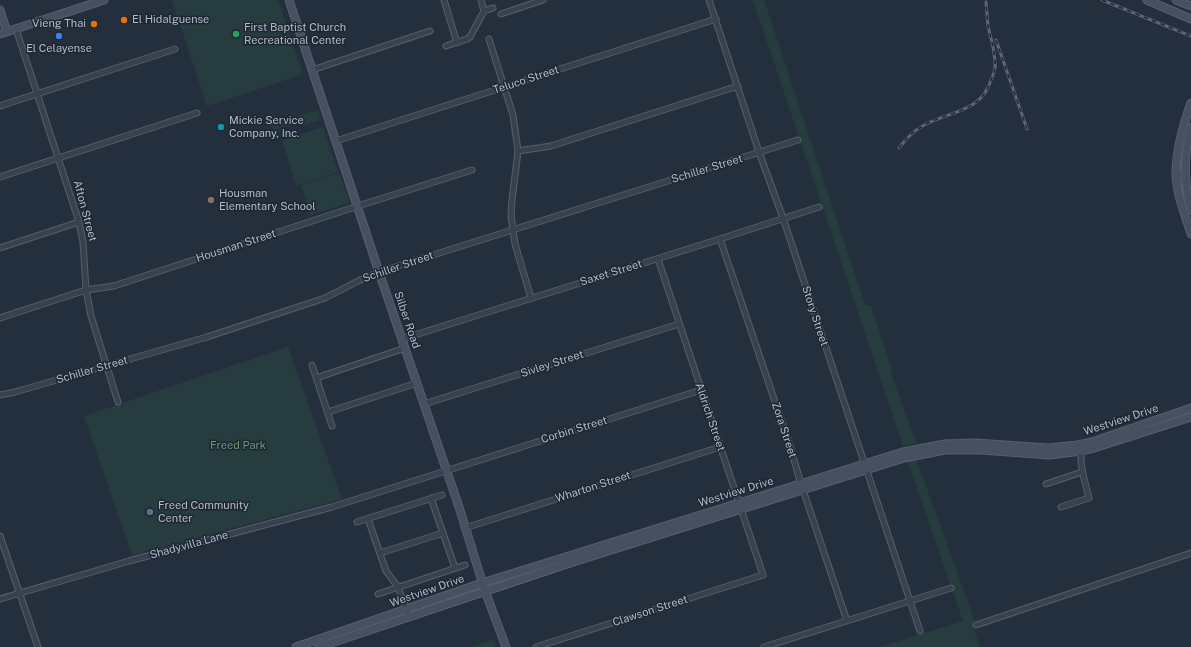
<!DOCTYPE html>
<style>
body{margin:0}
canvas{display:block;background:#242f3e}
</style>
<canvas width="1191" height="647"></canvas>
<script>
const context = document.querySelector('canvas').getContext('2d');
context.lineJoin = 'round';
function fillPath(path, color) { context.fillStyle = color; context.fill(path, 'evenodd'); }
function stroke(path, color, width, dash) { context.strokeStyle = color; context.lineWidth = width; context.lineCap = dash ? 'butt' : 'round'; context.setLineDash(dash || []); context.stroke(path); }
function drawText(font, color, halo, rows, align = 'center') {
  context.font = font + ' "Public Sans",sans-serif'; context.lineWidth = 3; context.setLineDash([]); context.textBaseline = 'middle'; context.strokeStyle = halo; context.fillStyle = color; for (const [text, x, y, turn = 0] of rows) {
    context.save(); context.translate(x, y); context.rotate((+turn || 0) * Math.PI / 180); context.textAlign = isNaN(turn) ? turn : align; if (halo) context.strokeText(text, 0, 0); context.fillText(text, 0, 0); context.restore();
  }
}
fillPath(new Path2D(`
 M172 0H278L303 74 207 106Z
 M753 0H764L865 305 871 306 892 370H890L916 443 903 446Z
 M318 110 321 120 303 125 302 122 279 129 280 133H276L272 127 268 126Z
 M323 127 338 172 296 186 282 140Z
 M339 173 350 201 348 203 311 215 301 185Z
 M288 347 342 499 132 555 84 416Z
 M916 459 969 605 974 621 972 623 980 647H880L963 621 908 461Z
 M494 640 496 647H470Z`), '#263c3f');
const street = new Path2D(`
 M444 0 457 43
 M709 0 759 152 783 218 920 631
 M484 11 493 8
 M501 14 543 0
 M16 29 79 222 83 242 86 290 91 316 118 402
 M489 39 513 115 518 151 512 200 511 216 515 244 531 298
 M446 46 467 39 470 37 484 11 481 0
 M312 70 430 31
 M0 106 175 49
 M336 141 716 19
 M518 151 551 146 738 86
 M0 177 197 113
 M720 239 790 446 801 484 847 621
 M0 248 79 222
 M0 318 86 290 114 286 358 206 472 170
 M402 339 720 239 819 207
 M312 365 332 426
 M316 378 405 348
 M0 395 15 392 207 337 325 298 360 280 379 272 798 140
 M424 404 679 324
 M328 412 417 383
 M1046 484 1082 472
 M431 498 455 568
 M1061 507 1089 498C1085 482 1080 467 1081 451
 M368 519 386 571 398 587 407 611
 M357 522 442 495
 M465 528 720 447
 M0 536 38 647
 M380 553 443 533
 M378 594 465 565
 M0 599 129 561 332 507 701 390
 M976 625 1191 553
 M536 647 763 575 658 259
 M764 647 951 588`);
const secondary = new Path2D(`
 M289 0 379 272 459 507 485 591 506 647
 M1147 0 1191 19
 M1176 0 1191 6
 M0 10 7 32
 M0 34 104 0
 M1191 103C1183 125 1176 150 1176 175 1177 195 1185 215 1191 234
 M1191 128C1183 154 1184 184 1191 210
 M296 647 482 583 903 452 945 444 976 443 1048 448 1078 445 1092 442 1191 408
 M319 647 570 563 904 458 945 450H981L1050 455 1081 451 1094 448 1191 417`);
stroke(street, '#565f6c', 7);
stroke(secondary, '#565f6c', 9);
stroke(street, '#38414e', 5);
stroke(secondary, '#465061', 7);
const rail = new Path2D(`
 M1102 0 1191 36
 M996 40 1027 129
 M899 148C905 140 912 132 921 127 946 111 981 114 991 80 993 76 994 72 995 68 996 53 991 40 988 26 987 18 987 10 986 2`);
stroke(rail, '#5a6575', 3);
stroke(rail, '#1d2633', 1.5, [4.5]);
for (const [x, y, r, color] of [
 [124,20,4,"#e8710a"],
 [94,24,4,"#e8710a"],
 [236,34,4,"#2e9e5b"],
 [59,36,4,"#3f7fe0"],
 [221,127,4,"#0f9aa8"],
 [211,200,4,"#8d6e63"],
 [150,512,4,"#5c6f8a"]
]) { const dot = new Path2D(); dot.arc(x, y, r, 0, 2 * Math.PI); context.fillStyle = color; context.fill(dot); stroke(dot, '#1d2633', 1.5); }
drawText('11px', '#b4bcc9', '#1d2633', [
 ["El Hidalguense",132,20],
 ["Vieng Thai",86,24,"right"],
 ["First Baptist Church",244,28],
 ["Recreational Center",244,41],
 ["El Celayense",59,49,"center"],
 ["Mickie Service",229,121],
 ["Company, Inc.",229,134],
 ["Housman",219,194],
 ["Elementary School",219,207],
 ["Freed Community",158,506],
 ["Center",158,519]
], 'left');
drawText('11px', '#b4bcc9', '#1d2633', [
 ["Teluco Street",526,80,-18],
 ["Schiller Street",707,169,-17],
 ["Afton Street",85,211,75],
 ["Housman Street",236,246,-18],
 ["Schiller Street",398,267,-19],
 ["Saxet Street",611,273,-17],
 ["Story Street",815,316,72],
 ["Silber Road",407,320,71],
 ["Sivley Street",552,364,-18],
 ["Schiller Street",92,370,-16],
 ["Aldrich Street",710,417,71],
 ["Westview Drive",1121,420,-18],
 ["Corbin Street",574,430,-17],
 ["Zora Street",784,430,72],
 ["Wharton Street",593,487,-18],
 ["Westview Drive",736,492,-17],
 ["Shadyvilla Lane",189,545,-15],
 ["Westview Drive",427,591,-19],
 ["Clawson Street",650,611,-18]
]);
drawText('11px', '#6b9a76', '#1d2633', [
 ["Freed Park",238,446]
]);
</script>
